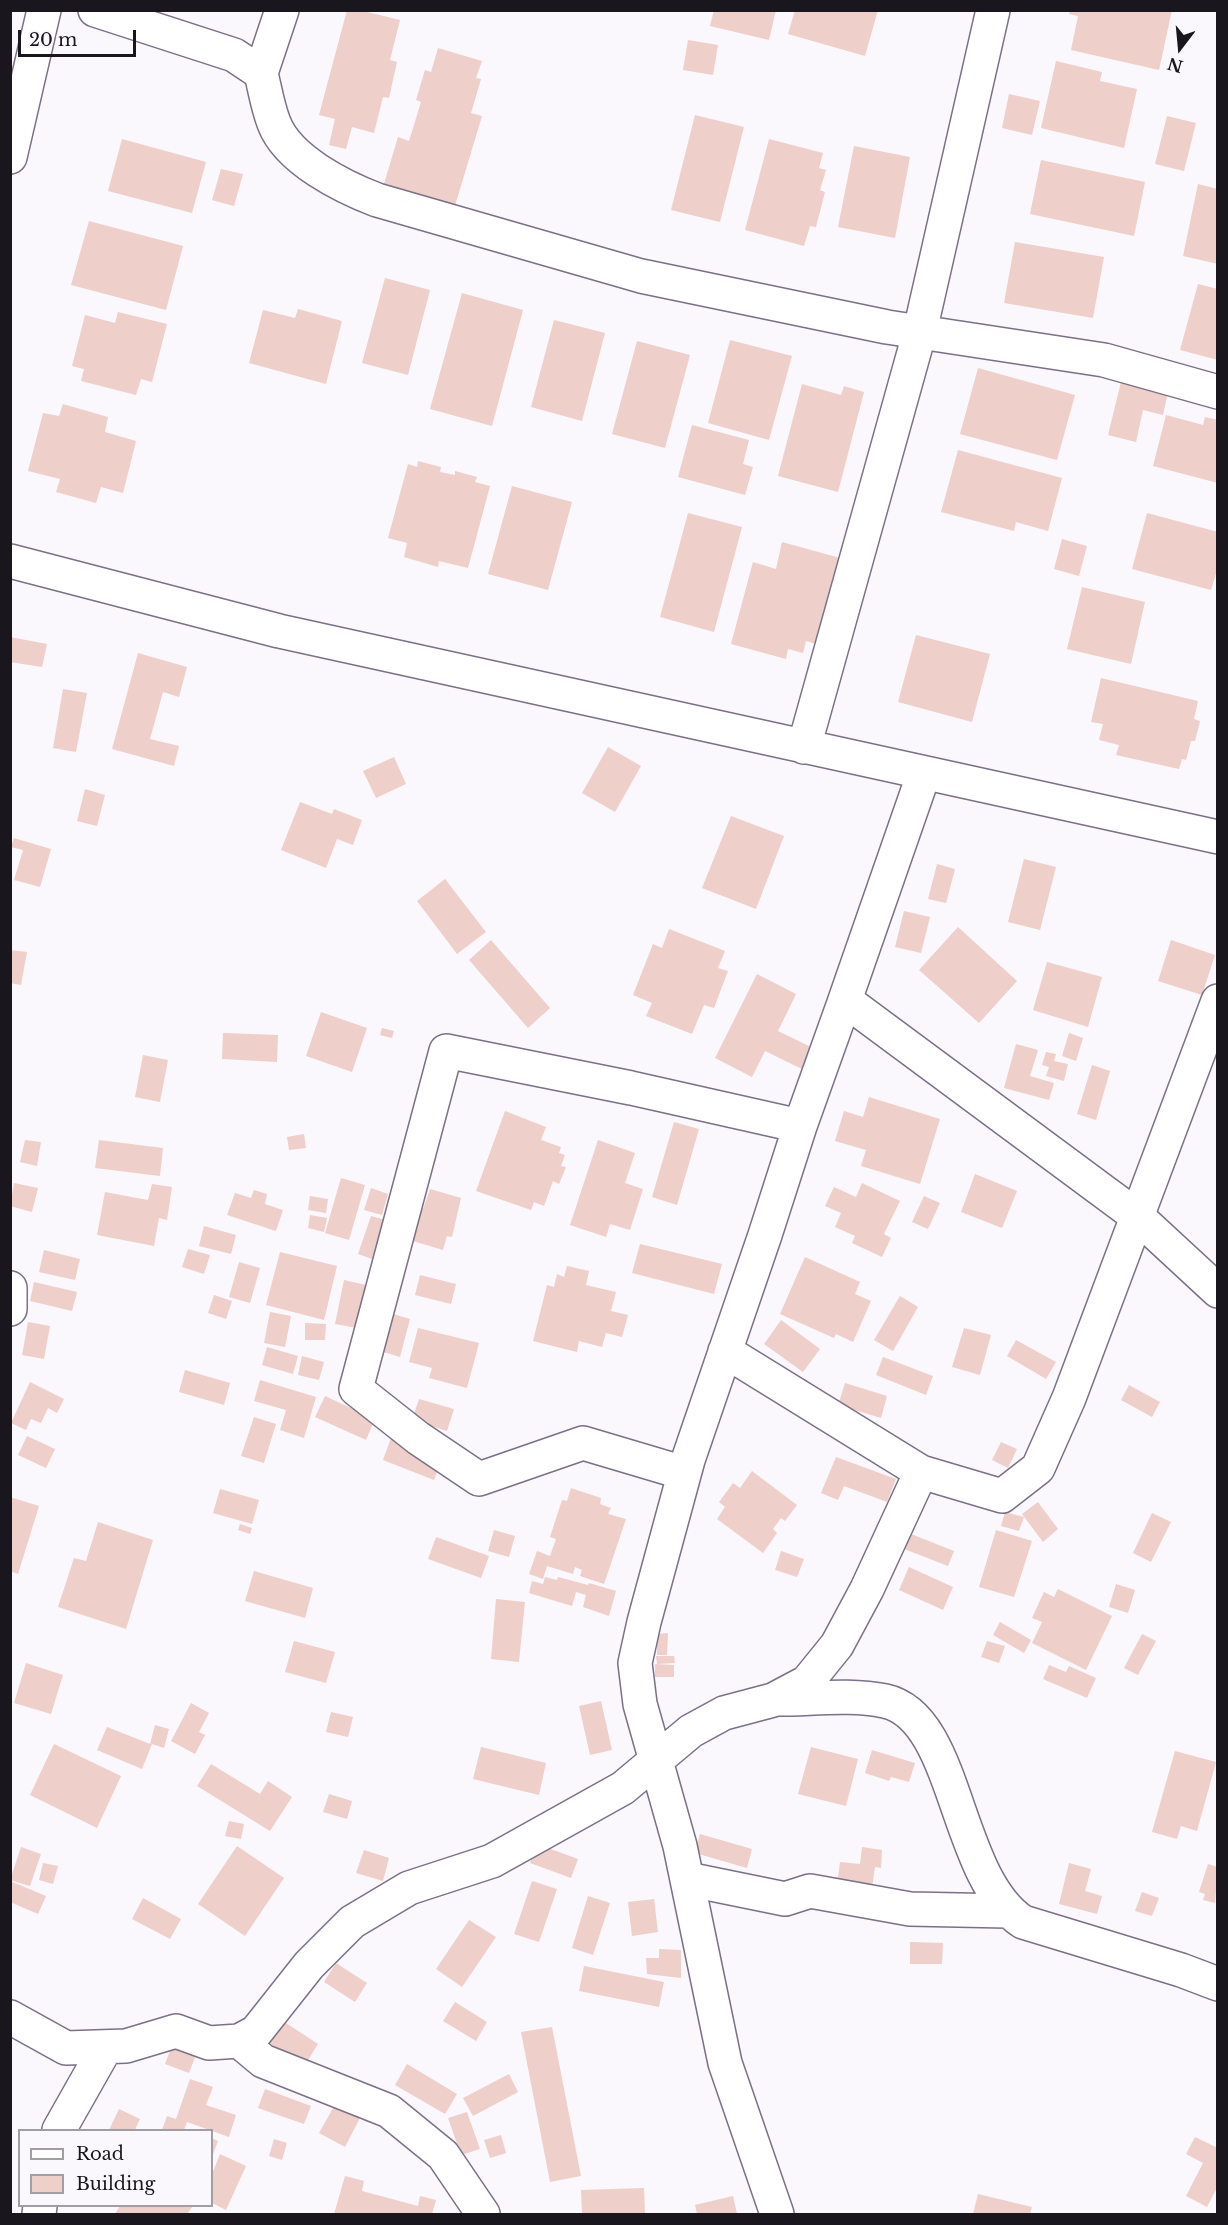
<!DOCTYPE html>
<style>
body{margin:0}
#map{position:relative;width:1228px;height:2225px;overflow:hidden;background:#faf7fd;font-family:"Libre Baskerville",serif}
canvas{display:block}
.frame{position:absolute;inset:0;border:12px solid #1a161e;pointer-events:none}
.legend{position:absolute;left:18px;top:2129px;width:195px;height:78px;box-sizing:border-box;background:#faf7fd;border:2px solid #a09da4;margin:0;padding:8px 10px;list-style:none;font-size:18px;color:#1a161e}
.legend li{display:flex;align-items:center;gap:12px;height:30px}
.legend b{width:30px;border:2px solid #a09da4}
.north{position:absolute;left:1150px;top:18px;width:60px;height:60px;-webkit-text-stroke:4px #faf7fd;paint-order:stroke;rotate:196deg;font-size:16px;font-weight:700;line-height:24px;text-align:center;color:#1a161e}
.north::after{content:'';display:block;margin:auto;width:21px;height:27px;background:#1a161e;clip-path:polygon(50% 0,100% 100%,50% 72%,0 100%)}
.scale{position:absolute;left:18px;top:30px;width:118px;height:27px;box-sizing:border-box;border:3px solid #1a161e;border-top:0;padding-left:8px;font-size:18px;line-height:21px;white-space:nowrap;color:#1a161e;-webkit-text-stroke:4px #faf7fd;paint-order:stroke}
</style>
<div id="map">
<canvas width="1228" height="2225"></canvas>
<div class="frame"></div>
<ul class="legend">
<li><b style="height:8px;background:#fff"></b>Road</li>
<li><b style="height:16px;background:#eecfc9"></b>Building</li>
</ul>
<div class="north">N</div>
<div class="scale">20 m</div>
</div>
<script>
const context = document.querySelector('canvas').getContext('2d');
context.lineJoin = 'round';
function fillPath(path, color) { context.fillStyle = color; context.fill(path, 'evenodd'); }
function stroke(path, color, width, dash) { context.strokeStyle = color; context.lineWidth = width; context.lineCap = dash ? 'butt' : 'round'; context.setLineDash(dash || []); context.stroke(path); }
fillPath(new Path2D(`
 M347 10H359L400 20 390 60 397 62 389 98 383 97 374 133 352 127 346 149 329 145 335 119 319 115Z
 M714 10H776L769 40 710 26Z
 M795 10H878L865 56 788 34Z
 M1070 10H1172L1159 70 1071 50 1078 16 1069 14Z
 M688 40 718 45 713 75 683 70Z
 M438 48 482 61 476 78 481 79 471 113 482 116 454 209 383 187 398 137 409 141 421 102 416 100 425 70 431 72Z
 M1056 61 1102 72 1100 81 1137 89 1124 148 1041 128Z
 M1009 94 1040 101 1032 135 1002 128Z
 M695 115 744 127 720 222 671 210Z
 M1167 116 1196 123 1184 171 1155 164Z
 M122 139 206 162 192 213 108 191Z
 M769 139 823 153 819 168 826 170 820 190 825 192 816 227 810 226 804 246 745 230Z
 M854 146 910 157 895 238 838 227Z
 M1041 160 1145 182 1134 236 1030 214Z
 M221 169 243 174 234 206 212 200Z
 M1198 184 1218 189V264L1183 256Z
 M89 221 183 246 166 310 71 285Z
 M1015 242 1104 257 1093 318 1004 303Z
 M385 278 430 290 408 375 362 363Z
 M1198 284 1218 289V360L1180 350Z
 M462 293 523 310 492 426 430 409Z
 M298 309 342 321 326 384 249 363 263 310 295 318Z
 M118 312 167 324 152 382 141 379 136 395 81 381 84 369 72 366 85 315 115 323Z
 M554 320 605 333 582 421 531 407Z
 M730 340 792 356 769 440 708 423Z
 M637 341 690 355 665 448 612 434Z
 M978 368 1075 395 1057 460 960 434Z
 M1122 378 1169 388 1163 415 1143 410 1136 442 1108 435Z
 M802 384 841 395 844 386 864 392 838 492 778 476Z
 M63 404 108 417 105 432 136 441 123 493 101 487 96 503 56 492 60 479 28 471 43 413 59 416Z
 M1166 415 1203 425 1205 417 1218 420V483L1153 466Z
 M692 425 749 440 743 464 753 467 745 495 678 477Z
 M958 450 1062 478 1048 531 1016 522 1014 531 941 512Z
 M418 461 441 467 440 472 455 475V471L477 477 475 482 490 486 468 568 439 561 438 567 404 557 407 543 388 538 408 464 417 467Z
 M512 486 572 502 548 590 488 574Z
 M688 513 742 527 714 632 660 617Z
 M1147 513 1218 532V567L1211 590 1132 569Z
 M1062 539 1087 546 1079 576 1054 569Z
 M782 542 840 558 823 646 806 641 803 653 788 649 786 659 731 644 753 562 776 569Z
 M1082 587 1145 602 1131 664 1067 649Z
 M916 635 990 654 972 722 898 702Z
 M10 637 47 644 42 667 10 662Z
 M138 653 187 667 179 697 163 692 150 739 179 746 174 766 112 749Z
 M1101 678 1198 701 1194 719 1200 721 1195 741H1191L1186 760 1182 759 1179 769 1116 755 1119 745 1099 740 1103 724 1091 722Z
 M63 689 87 693 76 752 53 748Z
 M608 747 641 766 615 812 582 793Z
 M394 757 406 784 376 798 363 771Z
 M85 789 105 795 97 826 77 821Z
 M300 802 332 814 334 809 362 820 353 845 337 839 326 868 281 850Z
 M731 816 784 836 756 909 702 888Z
 M14 838 51 849 40 887 14 880 23 850 11 847Z
 M1024 859 1056 867 1040 930 1008 922Z
 M937 864 955 869 946 903 928 899Z
 M445 879 486 932 457 954 417 901Z
 M904 911 930 917 921 953 895 947Z
 M958 927 1017 981 979 1023 919 970Z
 M669 929 725 951 718 968 728 971 714 1008 704 1005 692 1034 646 1016 652 1003 633 995 653 944 662 948Z
 M491 940 550 1008 528 1028 469 960Z
 M1171 940 1215 955 1202 995 1158 981Z
 M10 950 27 952 21 985 10 983Z
 M1047 962 1102 977 1088 1027 1033 1010Z
 M757 974 796 994 778 1031 815 1049 804 1070 765 1051 752 1077 715 1058Z
 M321 1012 367 1028 352 1072 306 1056Z
 M382 1028 394 1031 392 1038 380 1035Z
 M223 1033 278 1035 277 1062 222 1059Z
 M1069 1033 1083 1038 1076 1061 1062 1056Z
 M1016 1044 1038 1050 1030 1076 1054 1083 1049 1100 1004 1088Z
 M1046 1052 1056 1054 1054 1061 1068 1064 1064 1081 1046 1076 1049 1067 1042 1065Z
 M143 1055 168 1060 160 1102 135 1097Z
 M1092 1065 1110 1071 1096 1120 1077 1114Z
 M869 1097 940 1119 920 1184 861 1166 866 1150 835 1141 844 1111 863 1117Z
 M505 1111 546 1127 541 1140 561 1147 559 1153 565 1155 561 1166 566 1167 559 1184 553 1181 544 1206 534 1202 531 1210 476 1191Z
 M674 1122 699 1129 677 1205 652 1197Z
 M304 1134 306 1148 289 1150 287 1137Z
 M25 1140 41 1142 37 1166 20 1162Z
 M99 1140 163 1148 160 1176 95 1168Z
 M598 1140 635 1153 625 1183 643 1189 630 1230 610 1224 606 1237 570 1225Z
 M975 1174 1017 1191 1002 1228 961 1212Z
 M341 1178 365 1185 349 1240 325 1233Z
 M14 1183 38 1188 32 1212 10 1206Z
 M862 1183 900 1201 884 1234 891 1238 882 1257 852 1243 855 1236 835 1227 841 1213 825 1206 834 1187 856 1197Z
 M152 1184 172 1187 167 1220 159 1218 154 1246 97 1235 105 1192 148 1200Z
 M371 1188 388 1194 382 1215 364 1210Z
 M430 1189 461 1198 452 1237 447 1236 443 1250 403 1238 413 1205 423 1209Z
 M254 1190 267 1194 265 1204 283 1210 276 1231 227 1215 235 1193 251 1198Z
 M310 1196 328 1199 326 1213 308 1210Z
 M924 1196 940 1203 928 1229 912 1222Z
 M310 1215 327 1218 324 1232 308 1228Z
 M371 1216 385 1220 372 1259 358 1254Z
 M204 1226 236 1235 231 1254 199 1246Z
 M640 1244 722 1264 714 1294 632 1273Z
 M188 1249 210 1255 204 1274 182 1267Z
 M44 1250 80 1259 75 1280 39 1272Z
 M280 1252 337 1266 324 1320 266 1305Z
 M805 1257 860 1282 855 1294 871 1301 853 1342 836 1334 834 1338 780 1314Z
 M239 1262 260 1268 250 1303 229 1297Z
 M567 1266 589 1271 586 1285 616 1292 611 1311 628 1315 622 1337 606 1333 602 1347 579 1341 577 1352 533 1341 547 1285 554 1287 557 1274 564 1277Z
 M420 1275 456 1284 451 1304 415 1295Z
 M344 1280 366 1285 357 1328 335 1324Z
 M34 1282 77 1292 72 1311 30 1301Z
 M214 1295 232 1301 226 1319 208 1313Z
 M900 1296 918 1307 893 1351 874 1340Z
 M270 1312 291 1316 285 1347 264 1343Z
 M390 1313 410 1319 400 1357 380 1351Z
 M781 1320 820 1349 803 1372 764 1344Z
 M28 1322 50 1326 44 1359 22 1355Z
 M305 1323 326 1324 325 1340H305Z
 M418 1328 479 1343 467 1388 429 1378 432 1368 409 1362Z
 M964 1328 991 1335 980 1375 952 1367Z
 M1016 1340 1056 1362 1046 1379 1007 1356Z
 M267 1347 298 1356 293 1374 262 1365Z
 M302 1356 324 1362 319 1380 298 1375Z
 M883 1357 933 1376 926 1395 876 1375Z
 M185 1370 230 1383 224 1405 179 1392Z
 M260 1380 316 1397 304 1438 280 1430 286 1410 254 1401Z
 M30 1382 64 1399 57 1413 48 1408 41 1423 31 1419 26 1430 11 1423Z
 M845 1383 887 1396 881 1418 838 1405Z
 M1129 1385 1160 1402 1152 1417 1121 1400Z
 M325 1396 375 1419 366 1440 315 1417Z
 M419 1399 454 1409 447 1431 412 1420Z
 M254 1417 276 1424 264 1463 241 1456Z
 M27 1436 55 1449 46 1468 18 1455Z
 M391 1438 442 1459 434 1480 383 1460Z
 M1001 1442 1017 1449 1008 1468 992 1460Z
 M836 1457 896 1479 887 1502 844 1486 838 1500 821 1493Z
 M752 1471 797 1505 785 1521 781 1518 773 1529 777 1533 763 1553 717 1519 725 1507 719 1502 733 1483 740 1488Z
 M571 1488 601 1498 600 1504 611 1508 608 1514 626 1519 604 1584 580 1576 582 1570 575 1567 573 1574 547 1566 543 1579 529 1574 537 1551 550 1556 556 1539 550 1537 562 1500 567 1501Z
 M220 1489 259 1500 252 1524 213 1513Z
 M10 1497 39 1506 18 1574 10 1571Z
 M1038 1502 1058 1529 1043 1542 1022 1514Z
 M1005 1512 1024 1517 1019 1531 1001 1526Z
 M1152 1513 1171 1522 1151 1562 1133 1553Z
 M98 1522 153 1540 126 1629 58 1607 74 1558 86 1561Z
 M240 1524 252 1528 250 1534 238 1530Z
 M494 1530 515 1536 509 1557 488 1551Z
 M996 1530 1032 1541 1014 1597 979 1587Z
 M906 1532 954 1551 948 1566 899 1547Z
 M436 1537 489 1556 481 1578 428 1559Z
 M781 1551 804 1559 797 1577 775 1570Z
 M909 1567 953 1587 943 1610 899 1590Z
 M254 1571 313 1588 305 1618 245 1601Z
 M545 1577 557 1580 558 1577 588 1585 589 1583 616 1591 609 1616 583 1607 586 1595 576 1592 572 1606 529 1593 532 1581 543 1584Z
 M1116 1584 1135 1590 1128 1613 1109 1607Z
 M1058 1589 1112 1616 1086 1670 1032 1643 1042 1622 1032 1618 1044 1592 1054 1597Z
 M496 1599 525 1602 519 1662 491 1659Z
 M1000 1622 1031 1640 1024 1653 993 1635Z
 M668 1633 667 1655H657V1634Z
 M1142 1634 1156 1641 1138 1675 1124 1668Z
 M294 1641 335 1652 326 1683 285 1672Z
 M987 1641 1005 1646 999 1663 981 1657Z
 M656 1656H674L675 1663 657 1664Z
 M26 1663 63 1675 51 1714 14 1703Z
 M655 1664 674 1665V1677H655Z
 M1049 1665 1066 1672 1069 1666 1096 1678 1087 1698 1043 1679Z
 M601 1701 612 1750 590 1755 579 1706Z
 M191 1703 209 1713 199 1732 205 1735 195 1754 171 1741Z
 M331 1712 353 1717 348 1737 326 1732Z
 M155 1725 169 1729 164 1748 152 1744 142 1769 97 1750 107 1727 150 1744Z
 M54 1744 121 1776 97 1828 30 1795Z
 M481 1747 546 1763 539 1795 473 1779Z
 M811 1747 858 1759 846 1806 798 1794Z
 M872 1750 915 1763 909 1782 891 1777 889 1781 865 1773Z
 M1175 1751 1216 1762 1197 1831 1181 1826 1177 1839 1152 1832Z
 M211 1764 260 1794 268 1781 292 1797 270 1831 197 1786Z
 M329 1794 352 1801 347 1819 323 1812Z
 M229 1821 244 1824 241 1839 225 1836Z
 M700 1834 752 1849 747 1868 695 1853Z
 M537 1844 578 1859 571 1878 530 1863Z
 M237 1846 284 1878 245 1936 198 1904Z
 M21 1847 41 1854 30 1886 10 1880Z
 M862 1847 882 1850 881 1868 875 1867 872 1888 837 1885 840 1862 860 1864Z
 M364 1850 389 1858 383 1881 356 1873Z
 M43 1863 58 1866 53 1884 39 1880Z
 M1069 1863 1091 1869 1085 1891 1102 1896 1097 1914 1059 1904Z
 M1208 1864 1218 1867 1215 1903 1203 1900 1205 1894 1199 1892Z
 M10 1881 46 1896 38 1914 10 1902Z
 M532 1881 557 1889 539 1942 514 1934Z
 M1142 1892 1159 1898 1152 1916 1135 1911Z
 M588 1896 610 1903 593 1955 572 1948Z
 M143 1898 181 1919 170 1939 132 1919Z
 M654 1899 658 1932 632 1936 628 1902Z
 M469 1920 496 1937 462 1987 436 1969Z
 M910 1942 943 1943 942 1964H910Z
 M659 1949 681 1950V1978L647 1974 646 1958H659Z
 M336 1963 367 1983 355 2002 324 1982Z
 M584 1966 664 1982 659 2007 579 1991Z
 M455 2002 487 2022 476 2041 443 2021Z
 M283 2021 318 2044 305 2065 269 2043Z
 M552 2027 581 2176 550 2182 521 2032Z
 M171 2048 195 2057 189 2073 165 2064Z
 M407 2064 457 2094 445 2114 395 2085Z
 M509 2074 518 2092 473 2116 463 2098Z
 M190 2079 213 2087 206 2105 236 2115 229 2137 187 2122 184 2130H162L167 2116 176 2119Z
 M265 2089 311 2106 304 2124 258 2108Z
 M337 2101 362 2114 345 2147 319 2133Z
 M119 2109 140 2119 135 2130H109Z
 M467 2112 480 2149 461 2155 448 2118Z
 M501 2135 506 2153 490 2158 484 2140Z
 M1195 2137 1218 2148V2186L1207 2207 1186 2196 1203 2163 1186 2154Z
 M212 2138 218 2141 212 2157Z
 M274 2139 287 2143 282 2160 269 2156Z
 M220 2154 246 2166 226 2210 212 2203V2174Z
 M345 2176 364 2181 362 2191 418 2206 420 2196 436 2200 432 2214H334Z
 M644 2188 645 2214H582L581 2190Z
 M978 2194 1032 2207 1030 2214H973Z
 M733 2196 737 2214H697L695 2205Z
 M120 2206H193L187 2214H115Z`), '#eecfc9');
const street = new Path2D(`
 M95 10 234 55 261 73C265 90 268 108 274 123 288 160 343 187 377 200L641 276 887 327 1104 360 1218 392
 M261 73 282 10
 M10 157 44 10
 M10 561 279 631 1218 837
 M804 747 920 331 993 10
 M924 773 845 1000 1138 1217 1218 1291
 M10 1288V1309
 M725 1351 921 1472 1002 1496 1038 1468 1069 1398 1218 1001
 M684 1473 583 1443 479 1479 418 1438 356 1389 446 1051 631 1088 800 1126
 M779 1699C813 1699 851 1694 885 1701 959 1717 953 1876 1023 1922L1181 1970 1218 1984
 M687 1879 785 1899 810 1891 910 1909 1007 1911
 M10 2017 66 2048 126 2046 176 2031 209 2043 239 2041 256 2032 309 1965 352 1922 409 1888 492 1861 623 1788 691 1731 724 1713 773 1700 807 1682 837 1645 867 1589 921 1472
 M239 2041 263 2061 389 2111 443 2155 483 2214
 M59 2130 106 2047
 M39 2214 40 2206
 M777 2214 725 2063 680 1846 640 1704 635 1663 644 1622 688 1460 765 1235 800 1126 845 1000`);
stroke(street, '#7b7086', 36);
stroke(street, '#fff', 33);
</script>
